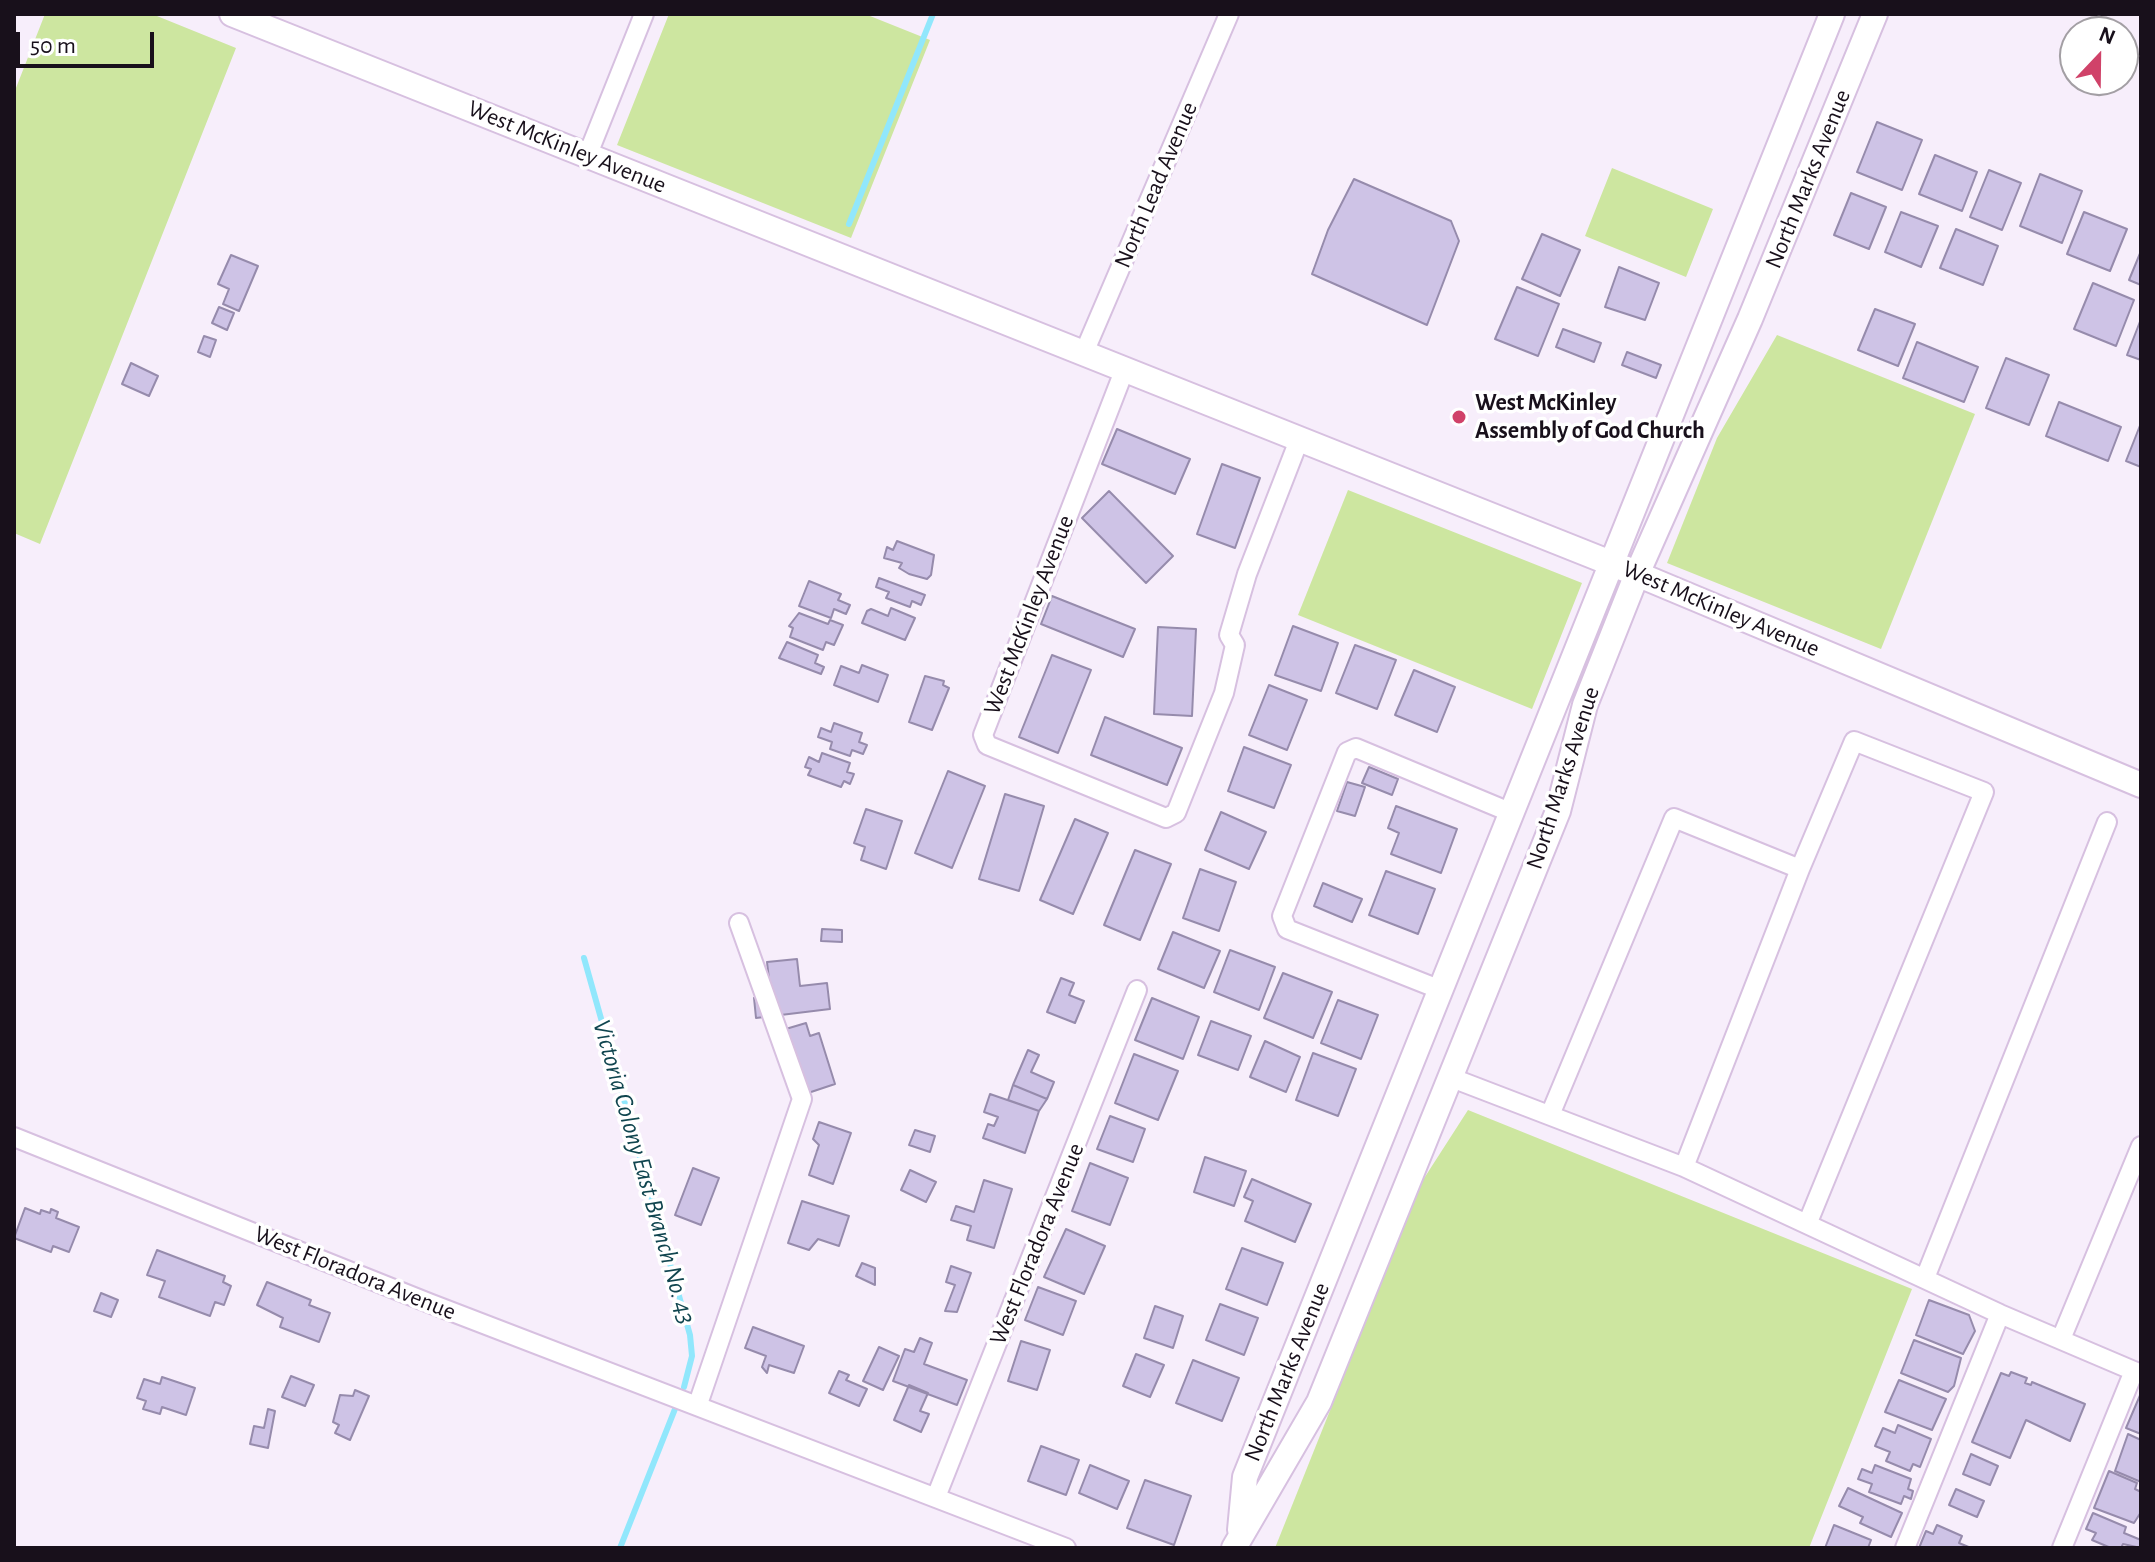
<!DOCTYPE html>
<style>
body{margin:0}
#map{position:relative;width:2155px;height:1562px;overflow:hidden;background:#f7eefb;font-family:"Alegreya Sans",sans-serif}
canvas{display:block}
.frame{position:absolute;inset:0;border:16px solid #18101b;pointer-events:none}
.north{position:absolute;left:2059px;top:16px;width:80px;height:80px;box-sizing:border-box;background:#fff;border:2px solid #a39fa4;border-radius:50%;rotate:22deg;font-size:22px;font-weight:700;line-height:32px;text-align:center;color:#18101b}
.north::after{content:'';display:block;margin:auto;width:28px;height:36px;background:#d04269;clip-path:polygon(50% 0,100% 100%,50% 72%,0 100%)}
.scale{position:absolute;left:16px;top:32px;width:138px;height:36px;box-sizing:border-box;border:4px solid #18101b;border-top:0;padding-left:10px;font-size:24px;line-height:28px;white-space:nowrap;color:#18101b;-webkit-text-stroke:6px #fff;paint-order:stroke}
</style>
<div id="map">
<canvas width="2155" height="1562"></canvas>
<div class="frame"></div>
<div class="north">N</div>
<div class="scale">50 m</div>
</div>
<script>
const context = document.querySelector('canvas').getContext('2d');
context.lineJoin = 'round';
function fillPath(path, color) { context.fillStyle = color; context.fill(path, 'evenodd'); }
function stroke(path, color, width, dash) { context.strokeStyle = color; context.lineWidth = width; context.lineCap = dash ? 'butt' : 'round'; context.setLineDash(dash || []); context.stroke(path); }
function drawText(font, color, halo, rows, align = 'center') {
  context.font = font + ' "Alegreya Sans",sans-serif'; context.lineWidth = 7; context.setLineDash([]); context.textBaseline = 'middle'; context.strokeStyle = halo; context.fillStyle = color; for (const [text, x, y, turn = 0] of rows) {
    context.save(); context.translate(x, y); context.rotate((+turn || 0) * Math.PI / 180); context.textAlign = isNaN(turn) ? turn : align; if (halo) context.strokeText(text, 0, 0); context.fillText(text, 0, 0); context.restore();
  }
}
fillPath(new Path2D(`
 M45 14H152L236 48 40 544 14 533V93Z
 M669 14H865L930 40 851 238 617 145Z
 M1612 168 1713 209 1686 277 1585 236Z
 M1777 335 1975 414 1881 649 1667 563 1717 438Z
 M1348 490 1582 583 1532 709 1298 615Z
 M1468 1110 1912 1289 1809 1548H1275L1421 1183Z`), '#cde6a0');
stroke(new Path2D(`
 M849 224 933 14
 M584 958 690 1335 692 1356 684 1387
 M620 1548 675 1409`), '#91e7fc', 6);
const building = new Path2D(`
 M1877 122 1922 140 1902 190 1857 172Z
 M1935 155 1977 172 1962 211 1919 194Z
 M1989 170 2021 183 2002 230 1970 217Z
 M2040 174 2082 191 2062 243 2020 226Z
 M1354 179 1451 221 1459 241 1427 325 1312 274 1328 230Z
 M1851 193 1886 207 1869 249 1834 235Z
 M1901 212 1938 226 1921 267 1885 252Z
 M2084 212 2127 229 2110 271 2067 254Z
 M1956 229 1998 246 1983 285 1940 268Z
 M1542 234 1580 250 1560 296 1522 279Z
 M2141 251V285L2129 280Z
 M231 255 258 266 239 311 223 304 229 289 218 284Z
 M1619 267 1659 283 1645 320 1605 307Z
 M2093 283 2134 300 2116 346 2074 329Z
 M1517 287 1559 304 1538 356 1495 339Z
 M219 307 234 313 227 330 212 323Z
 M1875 309 1915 324 1898 366 1858 350Z
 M2141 319V360L2127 355Z
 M1563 329 1601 343 1594 362 1556 347Z
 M204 336 216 340 210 357 198 352Z
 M1917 342 1978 367 1964 402 1903 378Z
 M1627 352 1661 365 1656 378 1622 365Z
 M2006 358 2049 375 2029 425 1986 408Z
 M131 363 158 376 149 396 122 384Z
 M2059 402 2121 427 2108 461 2046 436Z
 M2141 423V467L2126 461Z
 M1117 429 1190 459 1175 494 1102 464Z
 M1222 464 1260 478 1235 548 1197 534Z
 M1109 491 1173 556 1146 583 1082 518Z
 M897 541 934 555 931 575 927 579 909 574 899 568 902 563 884 558 887 547 893 550Z
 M879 578 925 595 921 605 912 601 910 607 886 598 889 592 876 587Z
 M809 581 841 594 838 600 850 605 846 614 834 609 831 618 799 606Z
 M1052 596 1135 629 1123 657 1041 624Z
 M891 608 915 618 905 640 862 623 867 611 871 609 888 616Z
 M799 613 828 624 830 620 843 625 834 645 826 642 823 650 790 637 793 628 789 626Z
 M1293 626 1338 643 1321 691 1275 675Z
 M1158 627 1196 629 1192 716 1154 714Z
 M787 642 818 655 815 663 824 667 821 674 779 658Z
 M1355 645 1396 660 1377 709 1336 693Z
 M1052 655 1091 670 1058 753 1019 737Z
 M862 665 888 675 878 702 834 685 841 666 859 673Z
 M1414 670 1455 687 1437 732 1395 715Z
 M925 676 944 681 943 685 949 688 932 730 909 722Z
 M1269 685 1307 700 1287 750 1249 735Z
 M1105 717 1182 748 1167 785 1091 755Z
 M834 723 862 733 859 742 867 745 863 754 852 750 850 756 830 749 832 742 818 737 821 728 831 732Z
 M1244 747 1291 765 1274 808 1228 791Z
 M822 753 850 763 847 772 854 774 850 784 844 781 841 787 808 775 811 769 805 767 809 757 819 762Z
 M1369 767 1398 779 1392 795 1362 783Z
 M948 771 985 786 952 868 915 853Z
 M1347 782 1365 787 1355 816 1337 811Z
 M1005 794 1044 806 1019 891 979 879Z
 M1396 806 1457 829 1441 873 1391 854 1399 833 1388 828Z
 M866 809 902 821 886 869 861 860 865 847 854 843Z
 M1221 812 1266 832 1249 869 1205 850Z
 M1075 819 1108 833 1073 914 1040 900Z
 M1135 850 1171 864 1140 940 1104 925Z
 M1200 869 1236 882 1219 931 1183 918Z
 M1386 871 1435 889 1418 934 1369 915Z
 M1323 883 1362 899 1352 922 1314 906Z
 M822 929 842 930V942L821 941Z
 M1173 932 1220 951 1204 988 1158 969Z
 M1230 950 1275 967 1259 1010 1214 992Z
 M797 959 800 986 827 983 830 1009 756 1018 754 998 771 996 767 962Z
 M1283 973 1332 992 1313 1038 1264 1018Z
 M1061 978 1074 983 1069 995 1084 1001 1075 1023 1047 1012Z
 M1152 998 1199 1017 1183 1059 1135 1040Z
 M1338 1000 1378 1015 1361 1059 1321 1043Z
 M1211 1021 1251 1036 1238 1070 1198 1055Z
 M806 1023 810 1036 819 1033 835 1084 799 1096 779 1031Z
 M1265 1041 1300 1057 1286 1092 1250 1077Z
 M1028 1050 1039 1055 1031 1072 1054 1082 1047 1099 1013 1085Z
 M1313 1053 1356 1069 1338 1116 1296 1100Z
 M1134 1054 1178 1071 1158 1120 1115 1103Z
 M1013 1085 1047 1099 1039 1111 1008 1100Z
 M990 1094 1039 1111 1025 1153 983 1138 988 1124 994 1126 998 1117 984 1112Z
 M1110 1116 1145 1129 1133 1162 1097 1149Z
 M819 1122 851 1133 833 1184 809 1175 819 1145 813 1139Z
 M915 1130 935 1136 930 1152 909 1145Z
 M1205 1157 1246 1171 1234 1206 1194 1192Z
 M1090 1163 1128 1178 1110 1225 1072 1211Z
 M693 1168 719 1178 701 1225 675 1215Z
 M910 1170 936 1182 926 1202 901 1190Z
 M1252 1179 1311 1204 1295 1242 1245 1221 1253 1201 1244 1197Z
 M984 1180 1012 1189 994 1248 967 1240 971 1226 951 1220 956 1206 974 1212Z
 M802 1201 849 1216 839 1246 818 1239 809 1250 788 1243Z
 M25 1208 40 1214 41 1210 50 1213 51 1209 58 1212 56 1218 79 1227 69 1252 53 1246 51 1252 14 1238Z
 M1066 1229 1105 1246 1084 1294 1044 1277Z
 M1242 1248 1283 1263 1267 1305 1226 1289Z
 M157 1250 225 1276 223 1282 231 1286 224 1305 215 1302 210 1316 159 1297 165 1281 147 1275Z
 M862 1263 875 1268V1285L856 1276Z
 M951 1266 971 1273 957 1312 945 1311 955 1285 946 1282Z
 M267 1282 311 1300 309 1305 330 1313 319 1342 280 1327 283 1318 257 1305Z
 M1038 1287 1076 1301 1063 1335 1025 1320Z
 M101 1293 118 1300 111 1317 94 1311Z
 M1929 1300 1969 1315 1975 1331 1963 1354 1916 1335Z
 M1220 1304 1258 1318 1244 1355 1206 1340Z
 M1155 1306 1183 1316 1173 1348 1144 1338Z
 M753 1327 804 1346 794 1373 769 1365 767 1373 762 1367 766 1356 745 1348Z
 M920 1338 932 1343 924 1364 967 1380 957 1405 893 1381 905 1349 914 1352Z
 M1914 1340 1961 1358 1954 1386 1948 1392 1901 1373Z
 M1021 1341 1050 1350 1037 1390 1008 1381Z
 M879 1347 899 1356 883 1390 863 1381Z
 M1136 1354 1164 1365 1150 1397 1123 1386Z
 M1193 1360 1239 1378 1222 1421 1176 1403Z
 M839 1371 849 1375 846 1380 867 1389 859 1406 829 1393Z
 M2011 1372 2027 1378 2025 1383 2031 1385 2032 1382 2085 1404 2070 1441 2026 1420 2010 1458 1972 1442 2001 1373 2009 1376Z
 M291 1376 314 1385 305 1406 282 1397Z
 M162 1377 195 1388 186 1415 162 1407 160 1414 143 1409 146 1401 137 1398 144 1379 160 1384Z
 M1899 1380 1946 1399 1932 1430 1885 1412Z
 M909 1385 928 1393 920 1411 929 1414 921 1432 894 1420Z
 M355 1390 369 1396 350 1440 335 1433 339 1425 333 1422 340 1395 353 1396Z
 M2141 1393V1434L2126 1428Z
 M268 1409 275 1411 268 1448 250 1444 254 1426 264 1428Z
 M1898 1425 1931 1439 1920 1467 1913 1464 1910 1471 1886 1461 1890 1452 1875 1446 1883 1428 1895 1433Z
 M2128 1434 2141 1440V1482L2115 1471Z
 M1041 1446 1079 1460 1066 1495 1028 1481Z
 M1971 1454 1998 1466 1990 1485 1963 1474Z
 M1090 1465 1129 1481 1117 1509 1079 1493Z
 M1875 1465 1911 1479 1908 1489 1913 1491 1911 1499 1904 1496 1901 1504 1869 1492 1872 1484 1858 1479 1862 1469 1872 1473Z
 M2109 1471 2137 1483 2135 1489 2141 1492V1512L2134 1523 2094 1508Z
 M1145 1480 1191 1496 1174 1545 1127 1528Z
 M1848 1488 1902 1513 1891 1537 1860 1523 1863 1517 1839 1506Z
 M1956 1489 1984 1501 1977 1517 1949 1505Z
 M2093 1513 2126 1527 2124 1533 2141 1540V1548L2123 1544 2121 1548H2111L2092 1540 2096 1533 2086 1529Z
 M1834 1525 1871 1540 1868 1548H1825Z
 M1937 1525 1962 1536 1959 1543 1971 1548H1919L1926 1531 1933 1534Z`);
fillPath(building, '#cec3e6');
stroke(building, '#968bac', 2);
const street = new Path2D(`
 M588 154 644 14
 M1083 355 1229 14
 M1124 371 983 735 987 745 1166 818 1176 813 1224 693 1235 645 1229 635 1247 574 1299 440
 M1441 990 1287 929 1282 916 1347 752 1356 748 1512 813
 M1452 1078 1684 1167 2000 1314 2141 1374
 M1550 1115 1674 818 1800 869
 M14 1137 429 1303 1066 1548
 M1684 1167 1800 869 1854 741 1984 792 1808 1222
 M1925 1278 2107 822
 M2061 1339 2141 1146
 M698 1404 802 1099 739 923
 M936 1497 1137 990
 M1905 1548 2000 1314
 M2062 1548 2134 1371`);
const secondary = new Path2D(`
 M232 14 1613 564 2141 785
 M1240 1530 1245 1477 1832 14
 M1234 1548 1319 1402 1558 811 1585 705 1637 574 1750 319 1875 14`);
stroke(street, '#d7c0e0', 22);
stroke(secondary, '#d7c0e0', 28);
stroke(street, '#fff', 18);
stroke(secondary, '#fff', 24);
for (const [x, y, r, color] of [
 [1459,417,8,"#d04269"]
]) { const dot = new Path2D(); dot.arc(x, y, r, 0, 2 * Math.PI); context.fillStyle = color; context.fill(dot); stroke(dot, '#fff', 3); }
drawText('24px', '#18101b', '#fff', [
 ["West McKinley Avenue",567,147,22],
 ["North Marks Avenue",1808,179,-68],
 ["North Lead Avenue",1156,185,-67],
 ["West McKinley Avenue",1721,609,23],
 ["West McKinley Avenue",1029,615,-69],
 ["North Marks Avenue",1563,778,-72],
 ["West Floradora Avenue",1037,1244,-68],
 ["West Floradora Avenue",355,1273,22],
 ["North Marks Avenue",1287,1372,-68]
]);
drawText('bold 24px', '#18101b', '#fff', [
 ["West McKinley",1475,403],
 ["Assembly of God Church",1475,431]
], 'left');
drawText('italic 26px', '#10454f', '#fff', [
 ["Victoria Colony East Branch No. 43",644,1172,74]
]);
</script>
